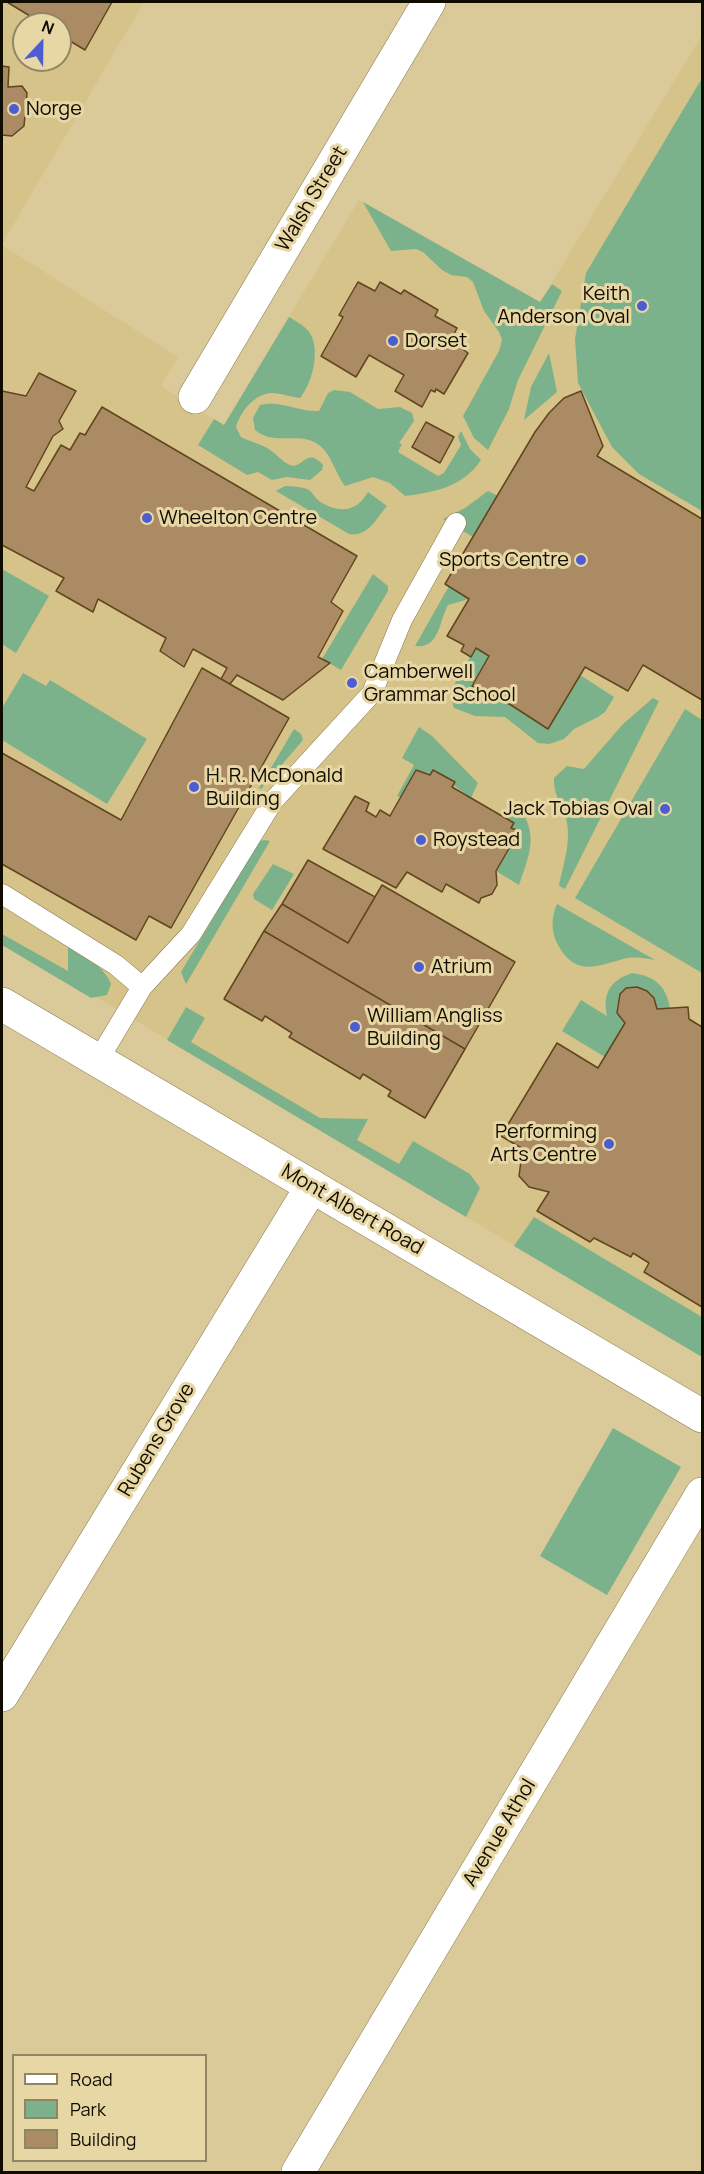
<!DOCTYPE html>
<style>
body{margin:0}
#map{position:relative;width:704px;height:2174px;overflow:hidden;background:#daca99;font-family:Manrope,sans-serif}
canvas{display:block}
.frame{position:absolute;inset:0;border:3px solid #110c00;pointer-events:none}
.legend{position:absolute;left:12px;top:2054px;width:195px;height:108px;box-sizing:border-box;background:#e7d7a5;border:2px solid #918663;margin:0;padding:8px 10px;list-style:none;font-size:18px;color:#110c00}
.legend li{display:flex;align-items:center;gap:12px;height:30px}
.legend b{width:30px;border:2px solid #918663}
.north{position:absolute;left:12px;top:12px;width:60px;height:60px;box-sizing:border-box;background:#e7d7a5;border:2px solid #918663;border-radius:50%;rotate:22deg;font-size:16px;font-weight:700;line-height:24px;text-align:center;color:#110c00}
.north::after{content:'';display:block;margin:auto;width:21px;height:27px;background:#4c5cd1;clip-path:polygon(50% 0,100% 100%,50% 72%,0 100%)}
</style>
<div id="map">
<canvas width="704" height="2174"></canvas>
<div class="frame"></div>
<ul class="legend">
<li><b style="height:8px;background:#fff"></b>Road</li>
<li><b style="height:16px;background:#7cb28b"></b>Park</li>
<li><b style="height:16px;background:#ab8b63"></b>Building</li>
</ul>
<div class="north">N</div>
</div>
<script>
const context = document.querySelector('canvas').getContext('2d');
context.lineJoin = 'round';
function fillPath(path, color) { context.fillStyle = color; context.fill(path, 'evenodd'); }
function stroke(path, color, width, dash) { context.strokeStyle = color; context.lineWidth = width; context.lineCap = dash ? 'butt' : 'round'; context.setLineDash(dash || []); context.stroke(path); }
function drawText(font, color, halo, rows, align = 'center') {
  context.font = font + ' Manrope,sans-serif'; context.lineWidth = 6; context.setLineDash([]); context.textBaseline = 'middle'; context.strokeStyle = halo; context.fillStyle = color; for (const [text, x, y, turn = 0] of rows) {
    context.save(); context.translate(x, y); context.rotate((+turn || 0) * Math.PI / 180); context.textAlign = isNaN(turn) ? turn : align; if (halo) context.strokeText(text, 0, 0); context.fillText(text, 0, 0); context.restore();
  }
}
fillPath(new Path2D(`
 M2 2H144L2 244ZM24 24H60V60H24Z
 M702 35V1357L2 941V245L178 357 161 386 224 425 359 200 540 302Z`), '#d5c389');
fillPath(new Path2D(`
 M702 78V511L639 474 612 447 578 383 575 339 586 273Z
 M363 202 540 302 552 284 562 291 518 380 509 409 488 450 474 438 463 416 499 351 502 340 499 332 484 311 473 282 467 277 451 275 442 270 423 252 416 249 391 251Z
 M289 317C297 322 306 326 311 335 320 353 312 383 300 398 290 397 281 393 272 393 254 394 241 411 236 427L241 437C249 441 258 443 267 448 275 452 282 462 290 465 303 470 306 446 323 465L322 470 310 480 287 477 272 480 258 472 247 475 198 445 214 419 224 425Z
 M549 353 557 392 524 420 531 387Z
 M334 390 350 392 378 409 400 407 412 413 414 421 399 443 402 444 398 452 438 476 444 473 461 445 458 437 461 431 470 449 481 460C463 487 435 492 405 496L390 483 373 477 345 486C335 473 332 455 319 445 299 430 275 447 255 430L253 418 260 405C281 400 298 412 319 411L328 393Z
 M285 486C291 486 304 487 309 490 313 493 315 498 319 501 339 514 357 512 368 492L387 506C375 520 368 537 349 534L276 491Z
 M488 491 498 496 473 537 443 519 465 508Z
 M2 569 49 596 16 653 2 644Z
 M373 574 388 586V591L341 670 322 659Z
 M449 586 469 599 448 605C439 621 440 649 415 646Z
 M476 648 489 656 473 686 512 705 548 729 580 675 614 697 605 712 598 717 574 729 564 739 549 744 538 743 505 717 475 716 454 708C446 687 465 667 476 648Z
 M23 673 46 686 50 680 147 739 107 804 2 740V708Z
 M653 698 659 701 565 889 559 886C563 865 572 840 566 819 562 803 553 795 554 778L567 766 584 769 623 724Z
 M685 709 702 720V973L575 898Z
 M419 727 432 736 478 783 471 798 433 770 430 775 416 770 401 797 397 796 414 765 402 758Z
 M294 729 301 734 303 740 261 789 259 788Z
 M513 800C540 830 531 851 519 885L496 871 519 832 511 828 513 824 504 818Z
 M265 840 270 841 186 984 181 972 259 841Z
 M273 864 294 874 272 910 254 899 253 894Z
 M557 904 655 960C644 958 634 956 623 959 595 967 575 976 558 945 551 933 551 917 557 904Z
 M2 934 68 971V945C83 955 105 967 111 984L107 995 91 998 2 945Z
 M632 973C654 976 666 985 670 1008L657 1009C652 992 643 986 626 988 615 1000 615 1011 625 1023L605 1057 562 1031 581 1000 607 1016C602 993 611 980 632 973Z
 M186 1007 205 1018 191 1042 320 1118 368 1119 357 1140 399 1164 413 1141 470 1174 480 1188 466 1217 167 1040Z
 M534 1217 702 1317V1357L514 1246Z
 M613 1428 681 1467 607 1595 540 1556Z`), '#7cb28b');
const building = new Path2D(`
 M7 2H112L85 50 60 35V24H43Z
 M2 66 9 67 8 87 22 86 27 93 24 126 12 136 2 135Z
 M358 282 375 291 380 282 401 294 404 290 438 310 435 316 457 328 452 338 463 344 461 348 468 353 444 394 436 389 435 392 431 390 422 407 395 391 404 375 369 355 356 377 321 356 343 317 339 315Z
 M39 373 76 391 59 421 63 429 53 436 26 487 34 491 61 445 70 450 80 433 85 435 102 407 357 556 331 602 343 611 318 657 330 663 283 700 237 675 230 684 221 679 227 668 193 649 184 667 160 651 166 638 98 599 93 612 56 591 64 578 2 545V391L26 396Z
 M581 391 603 446 597 456 702 519V700L643 665 628 691 585 667 548 729 511 705 472 686 489 656 476 648 471 657 461 651 464 645 447 636 469 599 445 584 535 432 549 413 564 398Z
 M426 422 454 437 440 463 412 447Z
 M202 668 289 718 171 928 149 916 136 940 2 864V753L121 820Z
 M416 770 430 775 433 770 455 782 452 787 514 823 511 828 519 831 496 871 497 885 492 894 481 898 479 903 446 884 442 892 407 872 396 888 323 849 355 796 369 803 366 811 376 817 380 810 390 816Z
 M308 860 375 897 348 943 282 904Z
 M382 885 515 962 465 1049 264 931 282 904 348 943Z
 M264 931 465 1049 425 1118 388 1096 391 1091 363 1074 360 1079 289 1037 292 1033 265 1016 262 1021 224 999Z
 M637 987 647 991 654 998 657 1009 688 1007 689 1019 702 1027V1307L644 1272 649 1263 633 1253 631 1257 594 1238 590 1242 537 1211 549 1192 529 1187 519 1176 521 1161 528 1152 501 1136 557 1043 598 1068 625 1023 617 1013 620 994 626 988Z`);
fillPath(building, '#ab8b63');
stroke(building, '#61451d', 1.5);
const service = new Path2D(`
 M2 894 116 965 142 987
 M97 1062 142 987 191 934 273 801 372 693 402 620 456 523`);
const minor = new Path2D(`
 M195 397 429 2
 M2 1695 312 1186
 M298 2172 702 1494`);
const secondary = new Path2D(`
 M2 1004 702 1416`);
stroke(service, '#897a4b', 21);
stroke(minor, '#897a4b', 34);
stroke(secondary, '#897a4b', 34);
stroke(service, '#fff', 20);
stroke(minor, '#fff', 33);
stroke(secondary, '#fff', 33);
for (const [x, y, r, color] of [
 [14,109,6,"#4c5cd1"],
 [642,306,6,"#4c5cd1"],
 [393,341,6,"#4c5cd1"],
 [147,518,6,"#4c5cd1"],
 [581,560,6,"#4c5cd1"],
 [352,683,6,"#4c5cd1"],
 [194,787,6,"#4c5cd1"],
 [665,809,6,"#4c5cd1"],
 [421,840,6,"#4c5cd1"],
 [419,967,6,"#4c5cd1"],
 [355,1027,6,"#4c5cd1"],
 [609,1144,6,"#4c5cd1"]
]) { const dot = new Path2D(); dot.arc(x, y, r, 0, 2 * Math.PI); context.fillStyle = color; context.fill(dot); stroke(dot, '#e7d7a5', 2); }
drawText('20px', '#110c00', '#e7d7a5', [
 ["Norge",26,109],
 ["Keith",630,294,"right"],
 ["Anderson Oval",630,317,"right"],
 ["Dorset",405,341],
 ["Wheelton Centre",159,518],
 ["Sports Centre",569,560,"right"],
 ["Camberwell",364,672],
 ["Grammar School",364,695],
 ["H. R. McDonald",206,776],
 ["Building",206,799],
 ["Jack Tobias Oval",653,809,"right"],
 ["Roystead",433,840],
 ["Atrium",431,967],
 ["William Angliss",367,1016],
 ["Building",367,1039],
 ["Performing",597,1132,"right"],
 ["Arts Centre",597,1155,"right"]
], 'left');
drawText('20px', '#110c00', '#e7d7a5', [
 ["Walsh Street",312,199,-59],
 ["Mont Albert Road",352,1210,30],
 ["Rubens Grove",157,1440,-59],
 ["Avenue Athol",500,1833,-59]
]);
</script>
